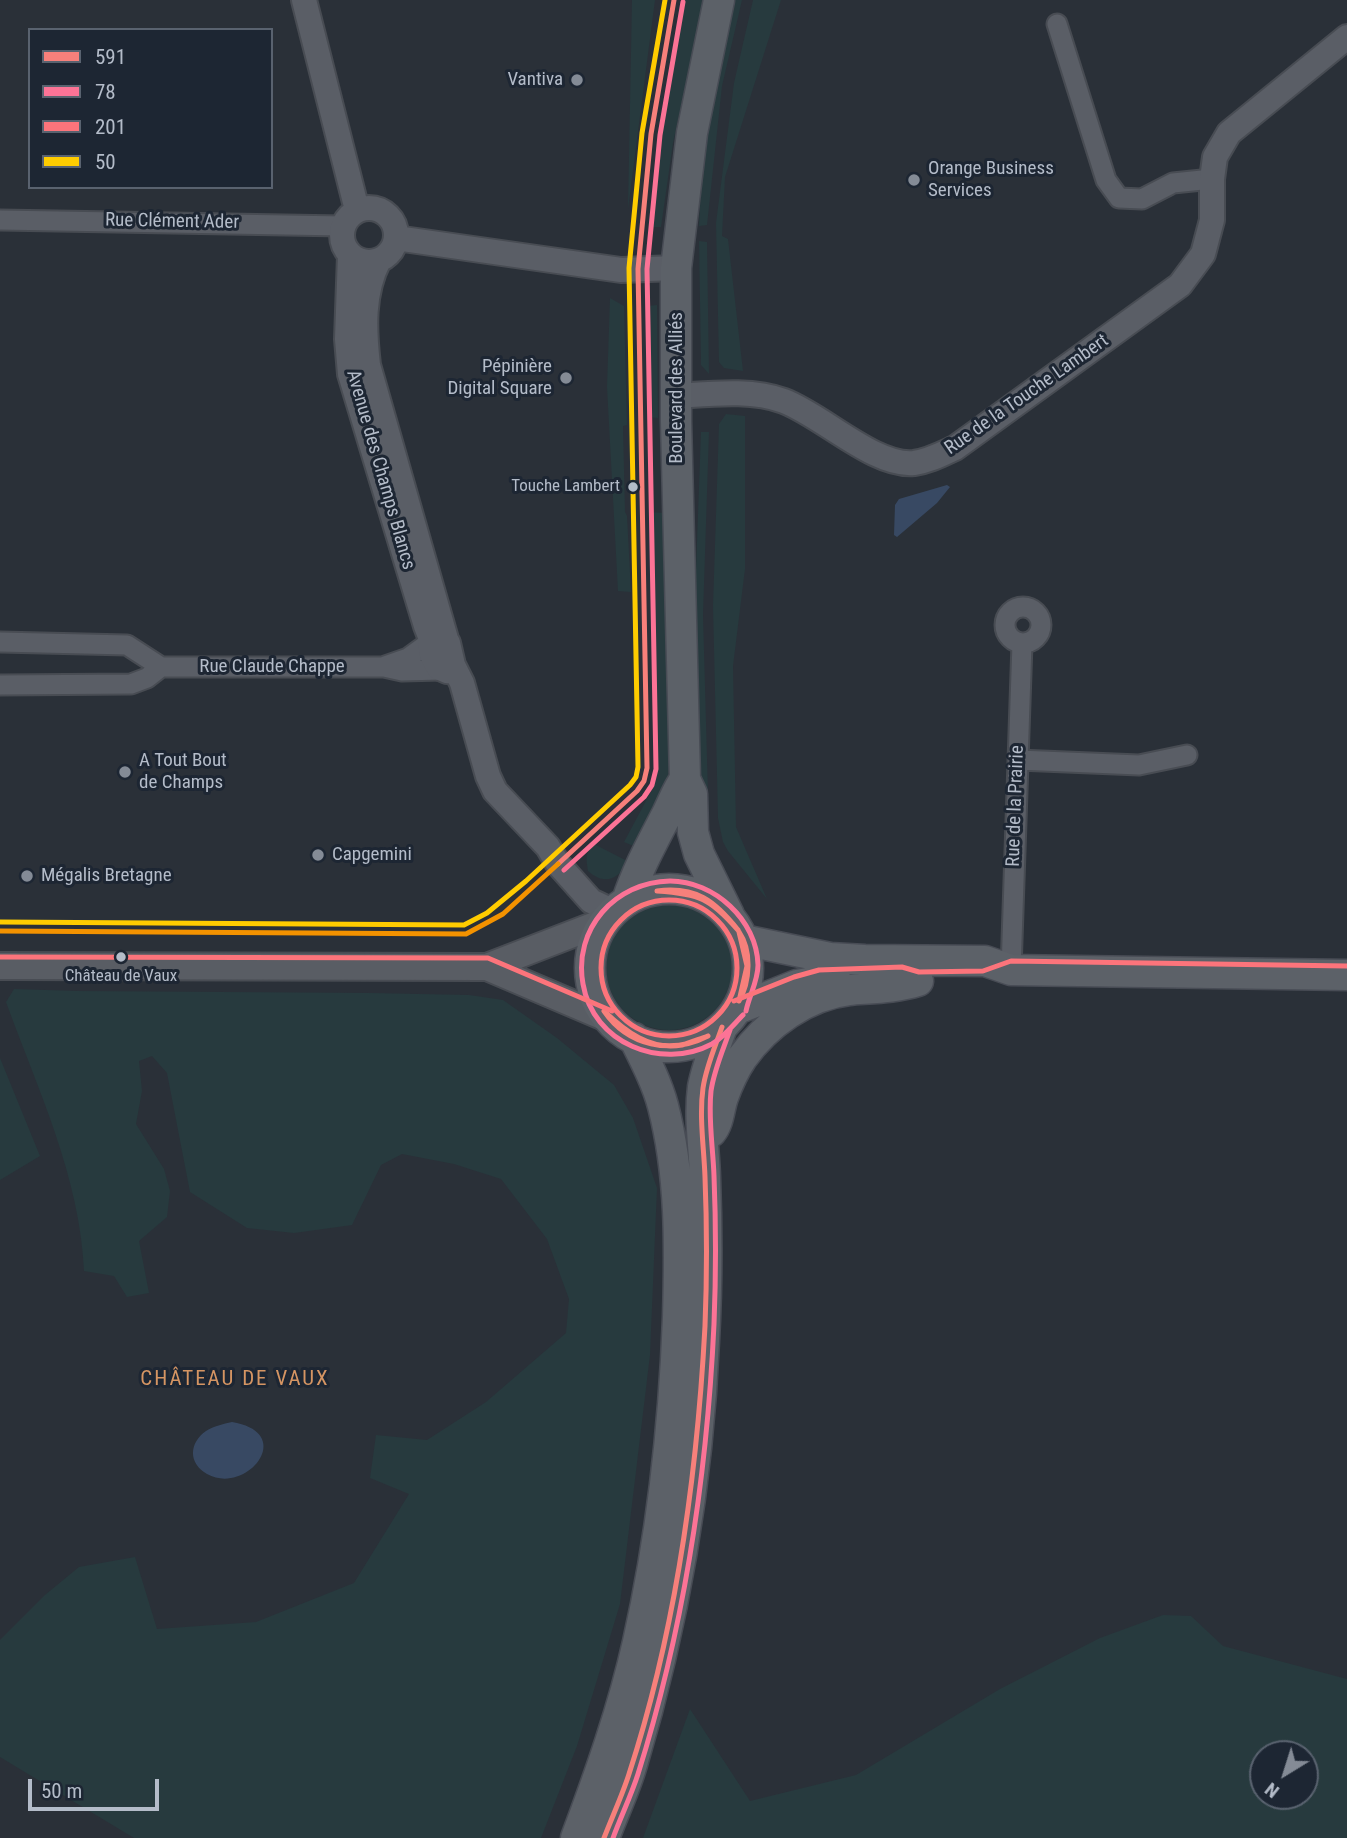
<!DOCTYPE html>
<meta charset="utf-8">
<style>
body{margin:0}
#map{position:relative;width:1347px;height:1838px;overflow:hidden;background:#2a3038;font-family:"Roboto Condensed",sans-serif}
canvas{display:block}
.legend{position:absolute;left:28px;top:28px;width:245px;height:161px;box-sizing:border-box;background:#1d2633;border:2px solid #59626f;margin:0;padding:9px 12px;list-style:none;font-size:21px;color:#b4bcc9}
.legend li{display:flex;align-items:center;gap:14px;height:35px}
.legend b{width:35px;border:2px solid #59626f}
.north{position:absolute;left:1249px;top:1740px;width:70px;height:70px;box-sizing:border-box;background:#1d2633;border:2px solid #59626f;border-radius:50%;rotate:218deg;font-size:19px;font-weight:700;line-height:28px;text-align:center;color:#b4bcc9}
.north::after{content:'';display:block;margin:auto;width:24px;height:32px;background:#848b96;clip-path:polygon(50% 0,100% 100%,50% 72%,0 100%)}
.scale{position:absolute;left:28px;top:1779px;width:131px;height:32px;box-sizing:border-box;border:4px solid #b4bcc9;border-top:0;padding-left:9px;font-size:21px;line-height:24px;white-space:nowrap;color:#b4bcc9;-webkit-text-stroke:5px #1d2633;paint-order:stroke}
</style>
<div id="map">
<canvas width="1347" height="1838"></canvas>
<ul class="legend">
<li><b style="height:9px;background:#f7807b"></b>591</li>
<li><b style="height:9px;background:#fc7396"></b>78</li>
<li><b style="height:9px;background:#fc747b"></b>201</li>
<li><b style="height:9px;background:#fc0"></b>50</li>
</ul>
<div class="north">N</div>
<div class="scale">50 m</div>
</div>
<script>
const context = document.querySelector('canvas').getContext('2d');
context.lineJoin = 'round';
function fillPath(path, color) { context.fillStyle = color; context.fill(path, 'evenodd'); }
function stroke(path, color, width, dash) { context.strokeStyle = color; context.lineWidth = width; context.lineCap = dash ? 'butt' : 'round'; context.setLineDash(dash || []); context.stroke(path); }
function drawText(font, color, halo, rows, align = 'center') {
  context.font = font + ' "Roboto Condensed",sans-serif'; context.lineWidth = 6; context.setLineDash([]); context.textBaseline = 'middle'; context.strokeStyle = halo; context.fillStyle = color; for (const [text, x, y, turn = 0] of rows) {
    context.save(); context.translate(x, y); context.rotate((+turn || 0) * Math.PI / 180); context.textAlign = isNaN(turn) ? turn : align; if (halo) context.strokeText(text, 0, 0); context.fillText(text, 0, 0); context.restore();
  }
}
fillPath(new Path2D(`
 M632 0H655L628 209Z
 M684 0H704L673 143 661 227H650L670 68Z
 M734 0H742L722 86 707 225 699 226C702 149 715 74 734 0Z
 M753 0H781L725 177 722 236 728 239 743 371 724 368 719 362 716 223 734 83Z
 M699 241 707 242 709 374 701 365V359Z
 M610 298 624 306 627 425 623 426 625 512 627 516 631 592 618 591 607 387Z
 M657 305 658 418 649 417 647 306Z
 M726 414 745 416V569L733 666 736 827 767 899 728 851 723 842 718 818 713 606 719 424Z
 M701 432H709L703 615 709 830 713 844 706 847 700 783 695 597Z
 M650 512 664 513 670 761 666 789 636 847 624 842 655 784 658 767Z
 M594 844 629 862C618 879 605 886 588 871 586 859 585 852 594 844Z
 M606 967a63 63 0 1 1 126 0a63 63 0 1 1-126 0Z
 M14 989 78 991 369 993 469 995 503 1000 557 1038 614 1085 633 1118 657 1188 650 1355 620 1604 577 1746 541 1838H134L0 1757V1640L45 1595 79 1567 135 1557 157 1629 256 1622 354 1583 409 1494 370 1478 376 1435 427 1440 486 1402 566 1333 569 1299 547 1239 501 1179 454 1164 402 1154 381 1165 352 1225 294 1233 247 1228 190 1192 167 1073 152 1056 139 1061 142 1091 136 1124 164 1169 170 1191 167 1217 139 1241 149 1293 127 1297 114 1276 84 1271C80 1177 38 1090 6 1002Z
 M0 1058 40 1156 0 1180Z
 M1163 1615 1191 1616 1223 1646 1347 1679V1838H643L690 1709 750 1801 856 1775 1000 1689 1100 1638ZM1263 1754H1305V1796H1263Z`), '#273a3e');
fillPath(new Path2D(`
 M947 485 950 487 937 503 897 537 894 535 895 505 899 499Z
 M232 1422C298 1433 246 1496 207 1474 188 1463 189 1443 206 1431 214 1426 223 1424 232 1422Z`), '#384963');
const minor = new Path2D(`
 M1057 24 1106 180 1119 198 1142 199 1173 183 1212 179
 M0 220 343 226
 M1005 625a18 18 0 1 1 36 0a18 18 0 1 1-36 0Z
 M0 642 127 645 161 667H384L402 671 441 670
 M385 666 408 658 430 642
 M0 685 131 684 147 678 161 667
 M1018 760 1139 765 1187 755
 M1011 970 1022 643`);
const tertiary = new Path2D(`
 M304 0 357 210
 M342 235a27 27 0 1 1 54 0a27 27 0 1 1-54 0Z
 M396 238 621 270 676 268
 M350 255 347 339 350 374 426 626 431 639
 M379 260C362 293 364 330 368 365L446 639
 M676 396C711 394 751 389 784 401 823 416 875 467 914 463 929 461 942 454 955 448L1180 285 1203 254 1212 220V179L1215 157 1229 133 1347 37
 M453 665 447 671 438 667 432 655 430 642 435 636 444 637 448 643 453 665 462 683 488 776 495 791 548 847 558 864 591 901 614 912`);
const secondary = new Path2D(`
 M0 966 487 967 606 921
 M487 967 609 1019`);
const primary = new Path2D(`
 M719 0 692 133 676 268V421L685 779 692 794 693 832 699 854 729 915
 M590 968a79 79 0 1 1 158 0a79 79 0 1 1-158 0Z
 M627 901C637 870 652 843 667 814 673 802 677 790 685 779
 M743 940 830 958 865 960 985 961 1011 970 1347 975
 M737 1009 797 985 835 978
 M711 1132C719 1123 719 1108 723 1097 728 1083 734 1070 742 1058 766 1024 806 995 849 990 872 988 895 988 918 981
 M576 1838C600 1774 623 1709 638 1642 662 1535 674 1426 678 1317 680 1247 681 1175 663 1106 657 1083 645 1060 634 1038
 M604 1838C613 1813 625 1789 632 1764 673 1627 698 1484 704 1341 707 1287 707 1231 705 1177 704 1146 699 1118 703 1087 707 1066 715 1047 722 1027`);
stroke(minor, '#484c53', 23);
stroke(tertiary, '#484c53', 28);
stroke(secondary, '#484c53', 30);
stroke(primary, '#484c55', 33);
stroke(minor, '#5a5e66', 19);
stroke(tertiary, '#5a5e66', 24);
stroke(secondary, '#595d64', 26);
stroke(primary, '#5c6168', 30);
stroke(new Path2D(`
 M558 864 637 791 644 781 647 768 638 269 651 134 674 0
 M657 891C700 894 710 898 738 930
 M657 891C696 886 715 901 738 930
 M739 1001 747 966 739 932
 M739 1001C750 982 752 951 739 932
 M604 1011C625 1031 650 1051 682 1045 690 1043 699 1039 708 1036
 M604 1011C628 1046 671 1055 708 1036
 M604 1838C612 1817 622 1796 629 1774 676 1630 697 1477 705 1326 707 1276 707 1227 705 1177 704 1148 699 1117 703 1088 706 1067 715 1047 722 1027`), '#f7807b', 5);
stroke(new Path2D(`
 M564 870 644 797 652 785 656 769 647 269 660 135 683 2
 M743 1015C733 1025 724 1037 712 1044 661 1071 593 1043 583 984 573 929 615 882 670 881 714 881 757 920 758 965 758 981 749 996 746 1011
 M613 1838C621 1816 631 1796 638 1774 684 1628 707 1476 714 1324 716 1275 716 1225 714 1176 713 1147 708 1119 711 1091 714 1070 723 1050 730 1030`), '#fc7396', 5);
stroke(new Path2D(`
 M601 968a68 68 0 1 1 136 0a68 68 0 1 1-136 0Z
 M0 957 488 958 612 1011
 M734 1001 794 977 819 970 902 967 919 972 983 971 1011 961 1347 966`), '#fc747b', 5);
stroke(new Path2D(`
 M0 922 464 925 487 913 526 881 630 785 636 777 638 767 629 268 642 133 665 0`), '#fc0', 5);
stroke(new Path2D(`
 M0 931 466 934 503 914 558 864`), '#f39200', 5);
for (const [x, y, r, color] of [
 [577,80,7,"#848b96"],
 [914,180,7,"#848b96"],
 [566,378,7,"#848b96"],
 [633,487,6,"#b4bcc9"],
 [125,772,7,"#848b96"],
 [318,855,7,"#848b96"],
 [27,876,7,"#848b96"],
 [121,957,6,"#b4bcc9"]
]) { const dot = new Path2D(); dot.arc(x, y, r, 0, 2 * Math.PI); context.fillStyle = color; context.fill(dot); stroke(dot, '#1d2633', 2.5); }
drawText('17px', '#b4bcc9', '#1d2633', [
 ["Touche Lambert",620,487],
 ["Château de Vaux",121,977,"center"]
], 'right');
drawText('19px', '#b4bcc9', '#1d2633', [
 ["Vantiva",563,80,"right"],
 ["Orange Business",928,169],
 ["Services",928,191],
 ["Pépinière",552,367,"right"],
 ["Digital Square",552,389,"right"],
 ["A Tout Bout",139,761],
 ["de Champs",139,783],
 ["Capgemini",332,855],
 ["Mégalis Bretagne",41,876]
], 'left');
drawText('19px', '#b4bcc9', '#1d2633', [
 ["Rue Clément Ader",172,222,1],
 ["Boulevard des Alliés",677,388,-90],
 ["Rue de la Touche Lambert",1027,395,-35],
 ["Avenue des Champs Blancs",380,470,74],
 ["Rue Claude Chappe",272,667],
 ["Rue de la Prairie",1016,806,-88]
]);
context.letterSpacing = '2px';
drawText('21px', '#d59563', '#1d2633', [
 ["CHÂTEAU DE VAUX",235,1380]
]);
context.letterSpacing = '0px';
</script>
